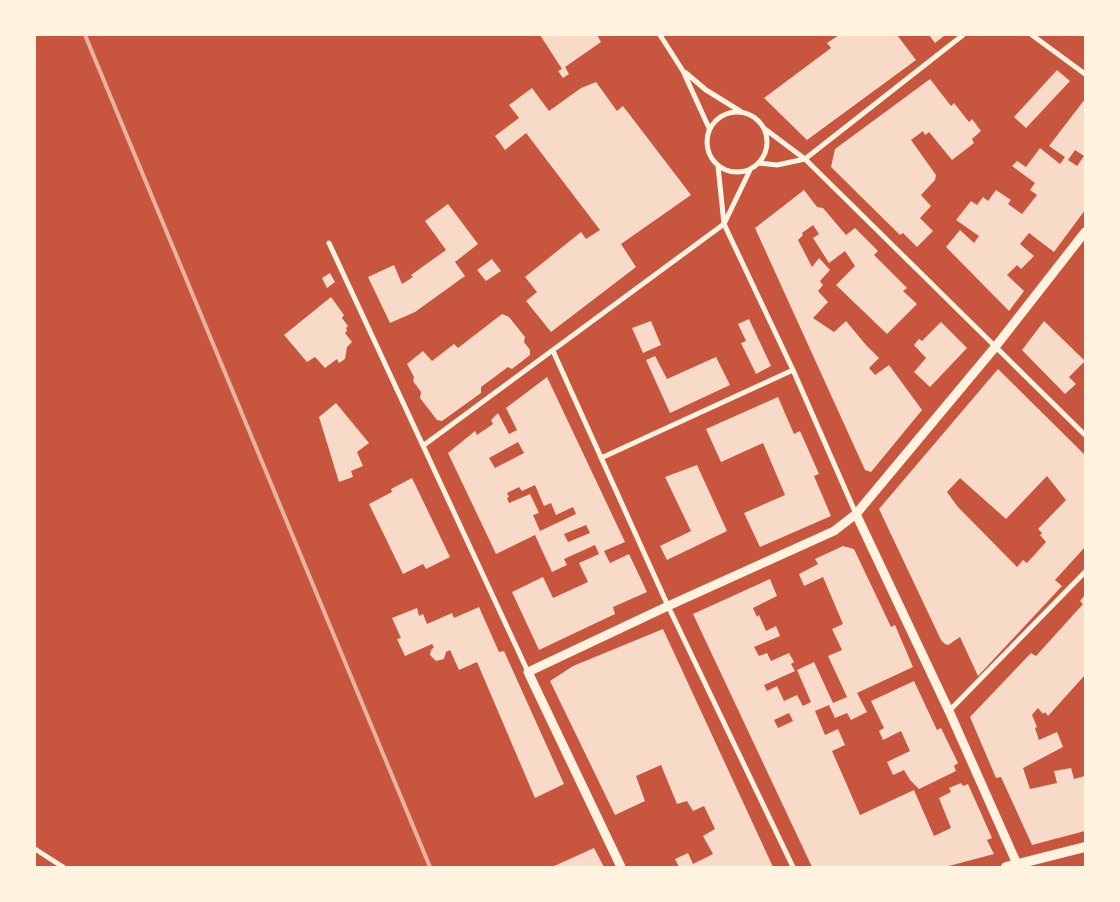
<!DOCTYPE html>
<style>
body{margin:0}
#map{position:relative;width:1120px;height:902px;overflow:hidden;background:#c8553d;font-family:Merriweather,serif}
canvas{display:block}
.frame{position:absolute;inset:0;border:36px solid #fff3e0;pointer-events:none}
</style>
<div id="map">
<canvas width="1120" height="902"></canvas>
<div class="frame"></div>
</div>
<script>
const context = document.querySelector('canvas').getContext('2d');
context.lineJoin = 'round';
function fillPath(path, color) { context.fillStyle = color; context.fill(path, 'evenodd'); }
function stroke(path, color, width, dash) { context.strokeStyle = color; context.lineWidth = width; context.lineCap = dash ? 'butt' : 'round'; context.setLineDash(dash || []); context.stroke(path); }
fillPath(new Path2D(`
 M540 35H597L601 42 565 67 569 74 563 78 558 71 562 69Z
 M839 35H897L916 60 807 140 764 98 831 48 827 43Z
 M929 35H943L944 36 935 43Z
 M1057 70 1070 81 1026 128 1014 117Z
 M930 79 951 106 954 103 969 122 972 119 981 131 972 139 974 143 952 160 929 132 925 135 923 131 911 140 936 175 935 180 921 195 931 206 920 218 933 231 917 247 903 233 900 235 831 167 835 149Z
 M596 82 617 111 623 106 691 195 621 244 636 267 551 332 526 301 537 292 525 277 581 232 586 239 600 230 526 133 505 150 495 136 519 118 509 105 532 88 549 111 581 88Z
 M1085 99V210L1054 252 1029 233 1020 244 1034 256 1021 269 1017 265 1007 275 1024 291 1009 311 946 247 960 230 974 243 979 236 956 220 971 201 977 205 983 197 988 201 996 190 1011 200 1008 204 1022 214 1037 195 1030 190 1035 183 1012 166 1017 161 1026 167 1040 148 1060 164 1065 157 1049 146ZM1075 150 1084 156 1077 166 1068 160Z
 M804 190 817 207 823 208 846 235 855 228 878 251 874 255 907 288 903 291 917 304 887 334 836 285 855 266 845 251 829 263 813 238 819 234 813 225 802 233 803 235 798 240 812 267 819 258 830 270 820 281 823 285 818 291 828 302 813 318 834 332 846 321 866 345 879 358 869 368 875 375 889 365 922 410 871 472 865 470 755 228Z
 M448 204 478 244 455 262 465 276 415 312 390 323 368 277 394 265 402 284 413 277 411 275 446 250 425 221Z
 M492 259 501 271 486 281 477 270Z
 M330 273 335 282 327 288 322 278Z
 M331 297 344 315 342 318 348 326 346 328 347 331 345 333 352 342 347 347 345 359 339 363 337 359 325 368 315 357 307 362 284 335Z
 M502 314 509 317 525 337 524 342 530 350V355L512 369 508 367 481 387V393L442 421 437 420 420 398 421 392 413 381 414 377 407 364 423 351 432 361 454 344 458 348Z
 M749 319 771 366 756 374 741 343 746 341 738 324Z
 M651 321 661 345 643 353 632 328Z
 M1044 321 1085 361 1069 377 1076 384 1065 394 1022 350Z
 M941 322 967 348 930 387 914 372 926 358 914 345 919 339 922 341Z
 M655 356 667 379 716 357 730 385 670 413 646 360Z
 M998 369 1085 455V547L1055 580 1062 586 978 676 960 637 948 645 945 644 941 640 879 509ZM1047 476 1066 500 1038 529 1042 533 1040 535 1046 542 1027 563 1023 560 1017 567 958 507 947 492 960 478 1006 519Z
 M547 377 625 542 604 551 610 563 629 554 647 592 613 607 615 614 539 650 512 592 543 577 553 598 588 582 579 563 599 554 595 545 564 559 567 565 552 572 535 535 496 554 448 453 475 431 477 435 493 424 491 420 498 413 509 434 517 430 506 408ZM518 442 524 453 495 468 489 458ZM535 485 544 506 551 503 556 515 573 507 576 514 540 531 533 515 539 513 530 494 509 503 507 498 509 497 507 493 519 487 522 491ZM586 525 590 533 568 542 564 534Z
 M778 397 794 434 800 431 819 474 814 476 831 516 760 547 744 513 785 495 763 443 721 462 706 429Z
 M336 403 369 443 357 452 363 466 351 471 353 477 339 482 319 417Z
 M697 465 727 531 667 560 660 546 691 531 665 477Z
 M412 478 450 557 426 569 423 564 403 574 369 504 392 492 391 489Z
 M843 546 854 549 891 627 895 625 913 667 857 693 867 712 851 720 847 713 835 718 829 705 815 711 825 735 838 729 845 745 832 751 860 815 914 790 934 836 951 828 939 798 951 792 949 788 961 783 963 786 968 784 992 838 987 840 994 854 945 867H812L693 614 770 579 777 596 753 608 757 617 759 615 766 631 776 626 780 636 754 647 759 656 767 653 771 661 789 653 794 662 791 664 795 671 764 685 767 691 777 686 784 701 797 695 803 706 811 702 797 670 814 662 833 703 847 697 828 656 842 650 832 629 843 624 823 577 804 586 799 574 818 564 815 559ZM789 713 793 721 778 728 774 720Z
 M1085 595V675L1048 716 1045 712 1043 714 1038 708 1032 715 1037 727 1035 728 1039 740 1057 732 1063 747 1023 768 1030 789 1057 783 1054 771 1071 768 1074 779 1085 776V831L1032 845 1001 777 996 778 970 717 1031 653 1036 656 1083 604 1080 601Z
 M479 607 499 652 504 651 564 784 535 798 477 662 459 670 450 650 446 652 444 659 436 661 430 655 431 650 434 647 432 644 405 656 397 639 401 638 392 618 417 608 419 616 423 614 427 624 452 613 454 618Z
 M663 629 773 867H679L675 859 688 853 693 864 713 854 703 836 715 829 704 806 693 811 687 801 677 804 661 765 636 776 645 801 615 815 550 681 573 666Z
 M914 681 937 730 941 728 958 763 954 766 956 771 919 789 910 780 904 770 893 775 887 762 910 751 901 731 883 740 879 731 884 728 871 701Z
 M594 848 604 867H552Z`), '#f7dbc8');
stroke(new Path2D(`
 M660 35 683 71 709 128
 M1032 35 1085 74
 M686 73 706 90 740 111
 M707 142a30 30 0 1 1 60 0a30 30 0 1 1-60 0Z
 M765 129 805 159 1085 435
 M759 163 777 165 805 159 963 35
 M718 166 724 224 793 370 856 514
 M329 243 528 672
 M553 351 668 606 793 867
 M424 445 724 224 750 170
 M601 458 793 370
 M949 711 1085 572
 M35 849 63 867`), '#fff3e0', 5);
stroke(new Path2D(`
 M856 514 949 711 1017 864
 M621 867 528 672 668 606 834 531 856 514 996 346 1085 232`), '#fff3e0', 9);
stroke(new Path2D(`
 M1006 867 1085 847`), '#fff3e0', 10);
stroke(new Path2D(`
 M85 35 430 867`), '#e9b49f', 4);
</script>
